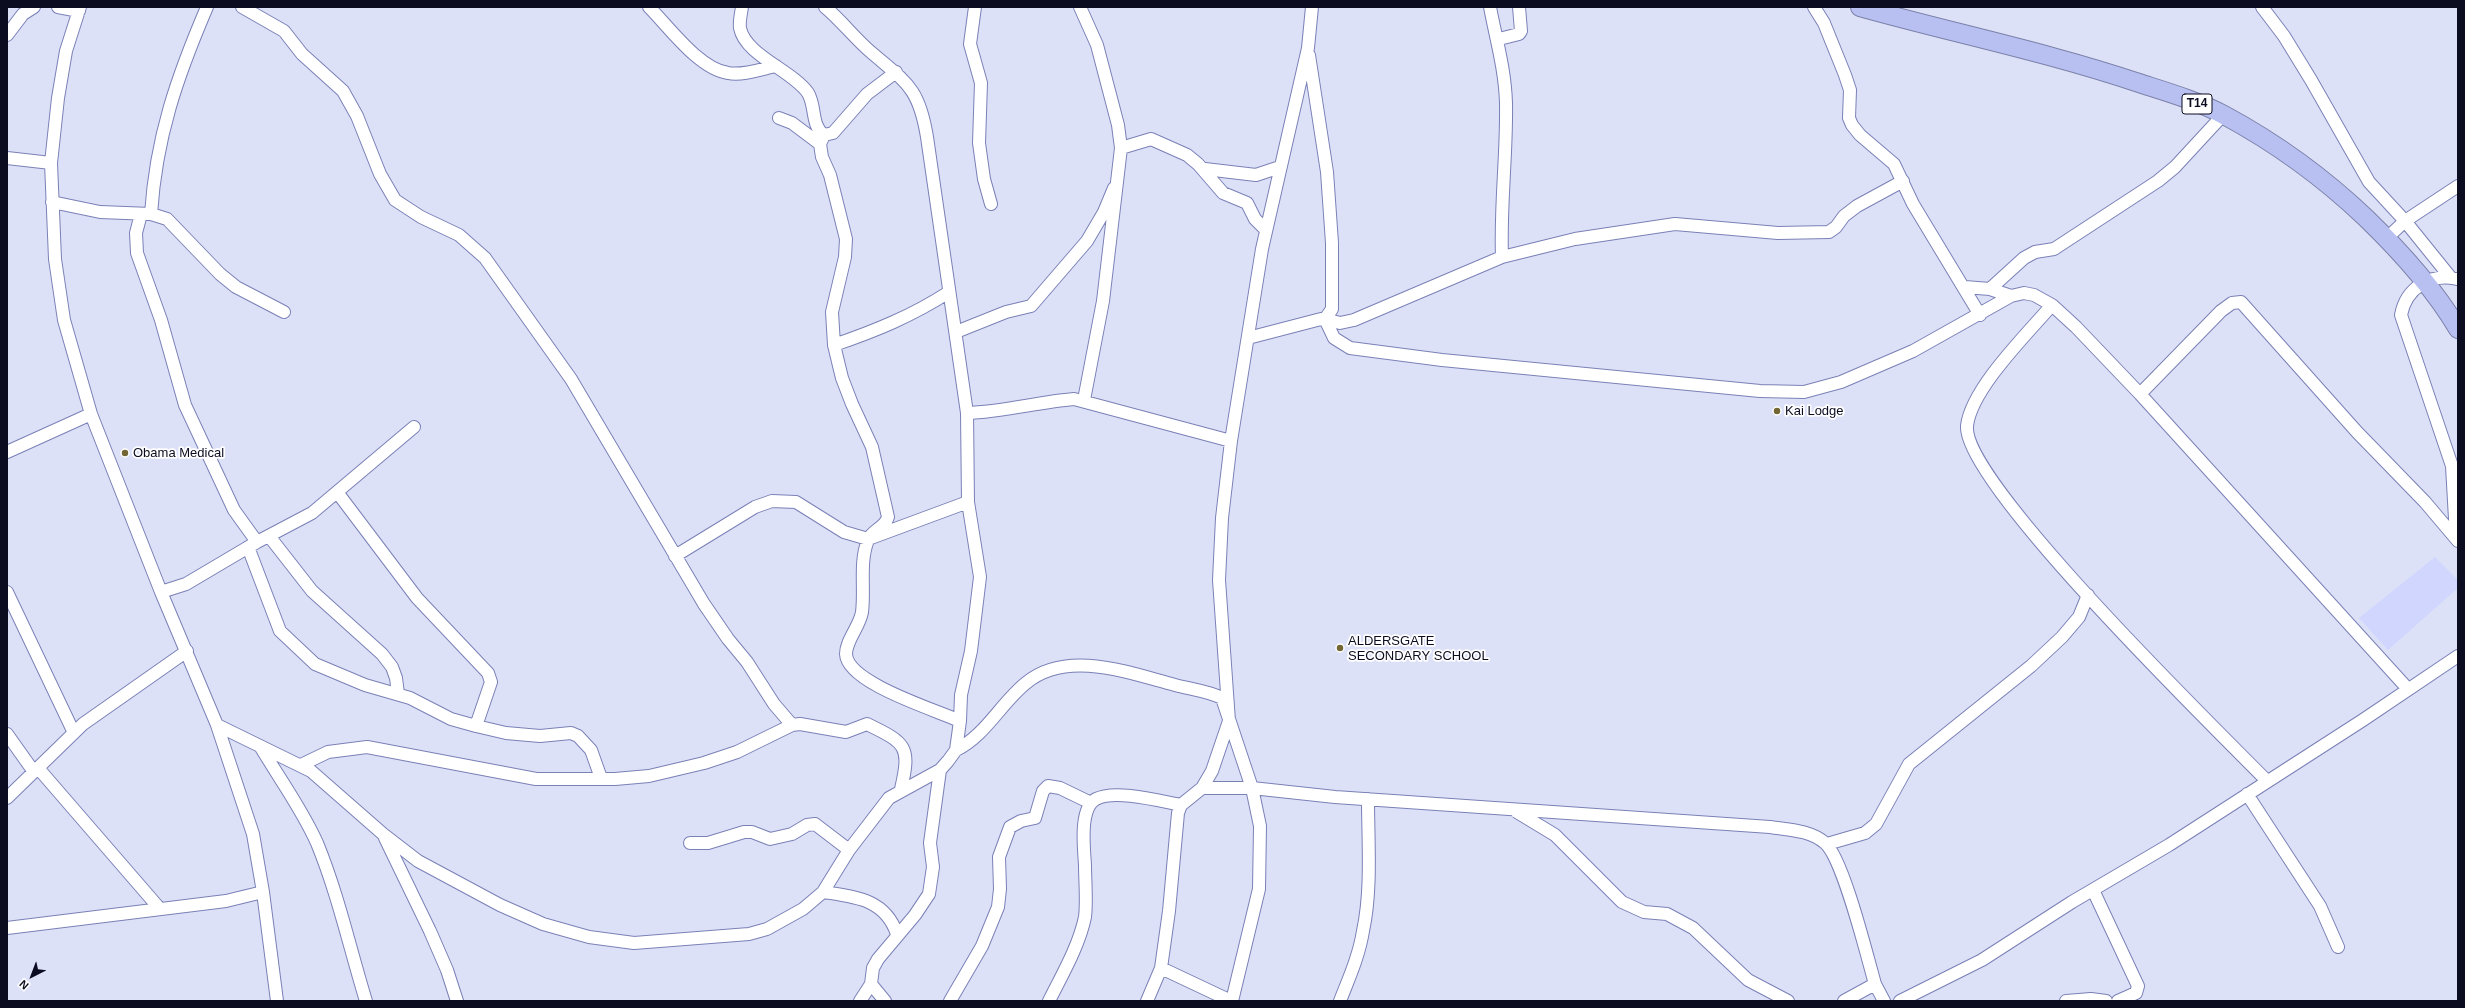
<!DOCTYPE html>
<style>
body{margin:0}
#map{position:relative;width:2465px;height:1008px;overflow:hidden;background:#dde1f8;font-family:Helvetica,sans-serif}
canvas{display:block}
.frame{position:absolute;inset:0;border:8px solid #0b0c20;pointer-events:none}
.north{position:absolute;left:12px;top:956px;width:40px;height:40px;-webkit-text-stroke:3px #fff;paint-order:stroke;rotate:222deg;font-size:11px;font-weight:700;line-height:16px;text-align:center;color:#0b0c20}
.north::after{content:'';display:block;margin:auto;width:14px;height:18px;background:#0b0c20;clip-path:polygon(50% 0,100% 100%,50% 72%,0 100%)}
</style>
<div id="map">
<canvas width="2465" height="1008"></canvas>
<div class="frame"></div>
<div class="north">N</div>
</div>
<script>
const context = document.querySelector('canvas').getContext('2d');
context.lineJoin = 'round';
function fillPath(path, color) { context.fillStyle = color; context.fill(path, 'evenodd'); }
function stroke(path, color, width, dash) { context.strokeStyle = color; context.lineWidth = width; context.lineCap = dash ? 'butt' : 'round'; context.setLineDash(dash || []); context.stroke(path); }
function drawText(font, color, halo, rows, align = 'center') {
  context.font = font + ' Helvetica,sans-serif'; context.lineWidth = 3.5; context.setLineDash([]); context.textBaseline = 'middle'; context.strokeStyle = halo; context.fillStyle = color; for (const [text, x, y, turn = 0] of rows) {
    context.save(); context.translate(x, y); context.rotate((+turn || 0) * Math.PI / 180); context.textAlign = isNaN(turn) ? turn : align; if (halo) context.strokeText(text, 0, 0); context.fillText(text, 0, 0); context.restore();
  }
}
fillPath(new Path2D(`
 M2435 557 2458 580V588L2388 650 2359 618Z`), '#d0d6fe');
const minor = new Path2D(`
 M58 7 79 11
 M80 7 66 51 58 98 51 163 55 259 64 320 91 414 161 592 217 725 253 834 263 892 277 1001
 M242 7 284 31 302 54 343 91 357 116 380 174 395 200 421 217 459 235 485 258 571 379 704 604 728 639 747 662 774 704 792 725
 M649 7C669 27 699 69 728 73 742 76 762 69 776 66
 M742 7C741 14 739 22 740 28 745 55 793 71 808 93 816 106 811 126 824 135L833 133 867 94 896 72
 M975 7 970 44 981 83 979 143 984 179 991 204
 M1080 7 1097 45 1118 125 1121 148 1103 301 1084 400
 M1490 7C1496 39 1505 69 1506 103 1507 154 1500 205 1502 257
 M1814 7 1824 23 1845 75 1850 90 1849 118 1852 125 1860 135 1894 164 1913 204 1980 315
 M2262 7 2284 36 2311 80 2369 182 2405 221 2451 278
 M7 35 23 14 34 7
 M1499 39 1519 34 1521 31 1519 7
 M1309 55 1327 172 1332 243V309L1325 319
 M779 118 792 123 820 144
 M824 135 820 144 822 157 830 175 846 239 845 257 832 312 834 345 842 378 852 404 872 447 888 517C885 528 872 530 868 540 859 562 865 589 862 612 860 626 846 640 846 654 847 683 936 710 960 721
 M1121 148 1151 139 1187 155 1198 164 1223 193 1247 203 1255 219 1266 230
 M7 158 51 163
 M1205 169 1256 175 1280 167
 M52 202 100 212 151 214 167 219 220 274 236 287 284 312
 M141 214 136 233 137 253 161 320 185 405 234 510 257 542
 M151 214C156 137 177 77 207 7
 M2387 238 2405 221 2458 186
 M1965 287 1990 289 2011 296
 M1990 289 2024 258 2035 252 2054 249 2158 181 2175 167 2223 115
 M2052 305C2027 334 1971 389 1967 426 1962 482 2218 731 2267 781
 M1325 319 1340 323 1354 320 1502 257 1575 239 1675 224 1778 233 1829 232 1836 227 1844 216 1857 206 1903 181
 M956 332 1006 312 1031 306 1087 241 1104 212 1114 188
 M1248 338 1321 319H1325L1334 338 1350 348 1442 360 1760 391 1804 392 1841 382 1913 351 2011 296 2024 293 2034 295 2052 305 2076 327 2140 394 2408 689
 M834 345C875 331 912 316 949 292
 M2140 394 2221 311 2232 303 2241 302 2357 432 2425 502 2458 541
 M967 413C1003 412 1038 402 1074 399L1231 441
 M7 452 91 414
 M337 492 417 598 488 673 491 682 476 726
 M269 536 312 591 382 654 392 667 396 678 398 694
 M2456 537 2452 466 2401 315C2406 288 2430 273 2457 279
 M248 547 280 631 315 664 365 685 410 698 451 719 476 726 506 733 540 736 571 733 578 736 591 750 601 778
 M675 556 755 507 772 501 796 502 844 532 868 539 968 502
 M7 592 74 733
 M161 592 186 584 257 542 312 513 414 427
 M217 725 311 771 383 834 418 861 500 905 543 924 589 937 634 943 749 934 767 929 803 909 823 892 849 850 889 798 940 770 948 761 956 750 960 721 961 695 971 651 980 577 968 502 967 413 927 137C919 88 907 83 872 53 855 39 842 21 825 7
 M7 734 34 772
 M260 746C279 778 302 809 317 843 338 894 350 949 366 1001
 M956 750C985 736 1001 703 1026 683 1067 649 1129 673 1175 685 1190 689 1208 691 1222 698L1252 788 1260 826 1259 889 1232 1001
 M301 765 328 752 367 747 536 779H615L649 776 704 763 737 752 792 725 800 724 846 732 867 724C906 743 911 746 901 789
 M38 768 160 909
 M1202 788H1252L1335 797 1770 827C1789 830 1810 830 1825 843 1843 858 1867 956 1875 984L1884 1001
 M2247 794 2320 906 2338 947
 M7 798 83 724 187 651
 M1517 812 1555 835 1622 902 1644 912 1667 914 1693 928 1748 980 1788 1001
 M385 838 430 931 447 970 457 1001
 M690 843H708L744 832H752L770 839 792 834 807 825 815 824 849 850
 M1827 844 1865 833 1876 824 1909 764 2031 666 2062 637 2079 617 2088 595
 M2093 890 2138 986 2136 993 2118 1001
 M823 892C856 897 885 899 897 934
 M7 928 226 901 263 892
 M1161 968 1231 1001
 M860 1001 871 984
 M885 1001 871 984 873 968 878 959 915 915 929 894 933 867 930 843 940 770
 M950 1001 982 946 998 907 1000 889 999 857 1010 827 1021 821 1035 818 1043 791 1048 786 1060 788 1091 803
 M1049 1001C1062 975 1079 946 1085 917 1087 901 1085 881 1085 865 1084 848 1079 808 1096 799 1115 789 1160 801 1181 805
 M1147 1001 1161 968 1169 911 1178 813 1181 805 1202 788 1212 771 1229 721 1219 580 1222 518 1231 441 1262 249 1308 48 1312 7
 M1340 1001C1349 978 1359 956 1363 931 1372 889 1368 842 1368 799
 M1844 1001 1875 984
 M1900 1001 1982 960 2072 902 2169 845 2363 720 2458 656
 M2066 1001 2091 999 2106 1001`);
const highway = new Path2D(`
 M1860 7C1953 33 2047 52 2139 83 2167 92 2198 101 2224 115 2276 143 2324 178 2366 218 2400 251 2434 288 2458 329`);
stroke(minor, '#7a81b6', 14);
stroke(highway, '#7b81a8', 20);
stroke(minor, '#fff', 12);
stroke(highway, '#b8c0f2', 18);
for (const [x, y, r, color] of [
 [1777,411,4,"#726734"],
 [125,453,4,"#726734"],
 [1340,648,4,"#726734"]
]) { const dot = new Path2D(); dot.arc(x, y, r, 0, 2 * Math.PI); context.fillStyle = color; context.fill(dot); stroke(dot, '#fff', 1.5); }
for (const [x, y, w] of [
 [2197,104,30]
]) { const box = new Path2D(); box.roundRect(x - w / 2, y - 10, w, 20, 3); context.fillStyle = '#fff'; context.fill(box); stroke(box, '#0b0c20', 1); }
drawText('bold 12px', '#0b0c20', null, [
 ["T14",2197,104]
]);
drawText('13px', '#0b0c20', '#fff', [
 ["Kai Lodge",1785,411],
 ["Obama Medical",133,453],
 ["ALDERSGATE",1348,641],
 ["SECONDARY SCHOOL",1348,656]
], 'left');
</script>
